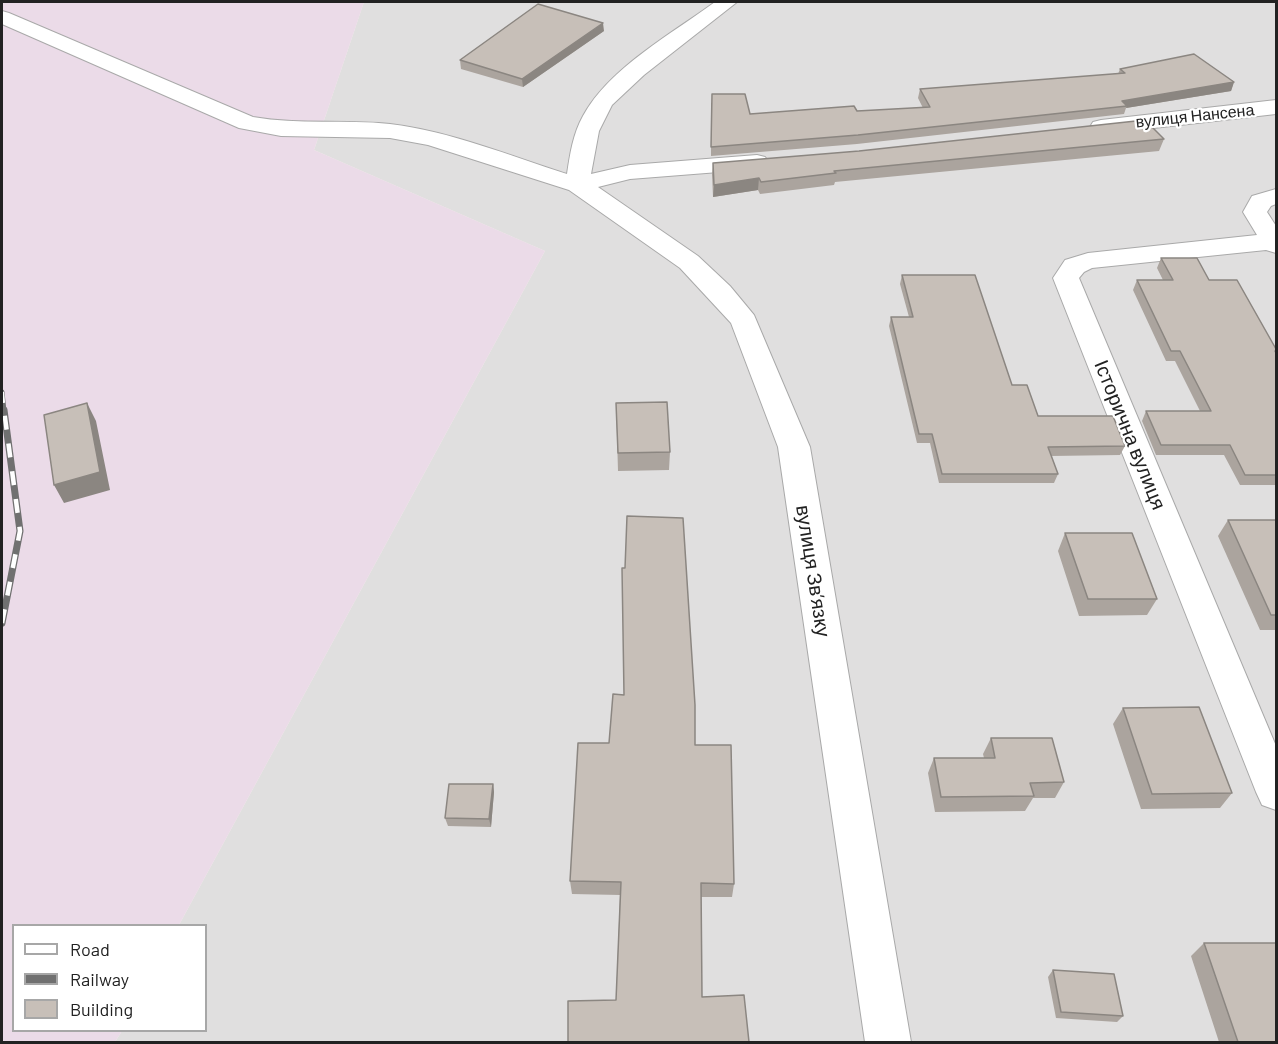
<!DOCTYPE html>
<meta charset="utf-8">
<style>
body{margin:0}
#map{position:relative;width:1278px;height:1044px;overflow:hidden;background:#f2efe9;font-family:Barlow,sans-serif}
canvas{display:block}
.frame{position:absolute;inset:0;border:3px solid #222;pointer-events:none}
.legend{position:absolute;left:12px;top:924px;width:195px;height:108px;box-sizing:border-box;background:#fff;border:2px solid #a7a7a7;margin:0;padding:8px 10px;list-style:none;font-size:18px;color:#222}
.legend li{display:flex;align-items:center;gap:12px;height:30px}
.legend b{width:30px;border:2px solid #a7a7a7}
</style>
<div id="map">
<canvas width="1278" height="1044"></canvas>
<div class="frame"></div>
<ul class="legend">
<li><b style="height:8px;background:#fff"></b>Road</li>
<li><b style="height:8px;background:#707070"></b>Railway</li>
<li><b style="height:16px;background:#c7bfb8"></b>Building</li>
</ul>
</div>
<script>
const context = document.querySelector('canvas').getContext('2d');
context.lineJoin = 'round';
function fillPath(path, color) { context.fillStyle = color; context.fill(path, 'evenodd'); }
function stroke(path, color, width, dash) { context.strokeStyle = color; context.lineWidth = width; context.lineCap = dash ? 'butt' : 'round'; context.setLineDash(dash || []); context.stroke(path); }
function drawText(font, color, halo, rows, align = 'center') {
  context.font = font + ' Barlow,sans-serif'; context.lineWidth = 4.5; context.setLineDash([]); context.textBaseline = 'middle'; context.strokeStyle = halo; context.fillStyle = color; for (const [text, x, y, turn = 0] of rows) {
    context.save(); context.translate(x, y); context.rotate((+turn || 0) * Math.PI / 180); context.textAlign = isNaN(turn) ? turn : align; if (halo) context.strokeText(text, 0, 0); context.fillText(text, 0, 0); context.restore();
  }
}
fillPath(new Path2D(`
 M364 2H1276V1042H115L122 1031 206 1030V926L179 925 545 251 314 150Z`), '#e0dfdf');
fillPath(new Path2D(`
 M2 2H364L314 150 545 251 179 925 14 926V1030L122 1031 115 1042H2Z`), '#ebdbe8');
const minor = new Path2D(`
 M715 2H737L644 75 612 105 599 131 591 174 630 165 757 155 765 157 769 162 765 167 757 169 630 179 598 187 698 256 730 286 754 315 810 447 911 1042H865L778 447 731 323 680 268 569 190 428 145 390 138 281 136 239 128 2 24V11L9 13 253 117C299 125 344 119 390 124 450 131 510 156 567 174 570 154 573 134 583 116 609 68 673 33 715 2Z
 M1276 100V114L1101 134 1093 132 1090 127 1093 122 1101 120Z
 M1276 189V204L1271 206 1267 212 1276 226V253L1266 250 1092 268 1084 272 1079 278 1276 746V810L1262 805 1256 792 1053 278 1065 260 1088 253 1257 235 1243 212 1252 196Z`);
stroke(minor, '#a9a9a9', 2);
fillPath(minor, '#fff');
const railFar1 = new Path2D(`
 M2 392 4 411`);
const rail = new Path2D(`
 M2 623 20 531 4 410`);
stroke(railFar1, '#707070', 5);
stroke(rail, '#707070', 7);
stroke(railFar1, '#fff', 4, [11]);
stroke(rail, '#fff', 4.5, [14]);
fillPath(new Path2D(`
 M604 31 523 87 461 69 460 60Z
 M1120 69 1234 82 1231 91 1126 108 1124 114 857 144 711 156V103L750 114 857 111 923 108 918 98 920 89 1118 74Z
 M1164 139 1159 151 835 182 834 185 760 194 758 190 713 197 712 174 713 163Z
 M1161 258 1209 280 1276 349V485H1240L1224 455H1156L1142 421 1146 411H1200L1175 361H1166L1133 290 1137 280H1163L1157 268Z
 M902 275 1012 385 1038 416 1125 446 1120 455 1051 456 1058 474 1054 483H939L930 443H917L889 326 891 317H909L900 284Z
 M616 403 670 452 669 470 618 471Z
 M1228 520H1276V630H1260L1218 536Z
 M1065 533 1157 599 1147 615 1079 616 1058 551Z
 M1123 708 1232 793 1220 808 1141 809 1113 724Z
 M991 738 1064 782 1055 798H1033L1025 811 935 812 928 773 934 758H984L983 754Z
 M695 745 734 884 732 897H701L616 1000 620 895 572 894 570 881Z
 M493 784 494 792 491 827 448 826 445 818Z
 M1204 943 1276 1042H1219L1191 956Z
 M1053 970 1123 1016 1117 1022 1056 1018 1048 977Z`), '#aba49e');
fillPath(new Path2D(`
 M603 23 604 31 523 87 522 79Z
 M1234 82 1231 91 1126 108 1127 106 1122 101Z
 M759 178 758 190 713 197 714 185Z
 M87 403 96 421 110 490 64 503 54 485Z
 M493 784 494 792 491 827 489 819Z`), '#8b8681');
const building = new Path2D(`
 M538 4 603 23 522 79 460 60Z
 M1194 54 1234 82 1122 101 1127 106 858 135 711 147 712 94H745L750 114 854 106 857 111 930 107 920 89 1125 73 1120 69Z
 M1145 120 1164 139 834 171 836 173 761 182 759 178 714 185 713 163 859 151Z
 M1161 258H1197L1209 280H1237L1276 349V351H1275L1276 353V475H1245L1230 445H1161L1146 411H1211L1180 351H1171L1137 280H1173Z
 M902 275H975L1012 385H1027L1038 416H1113L1125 446 1048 447 1058 474H942L932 434H919L891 317H913Z
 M667 402 670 452 618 453 616 403Z
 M87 403 100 472 54 485 44 415Z
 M627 516 683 518 695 705V745H731L734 884 701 883 702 997 744 995 749 1042H568V1001L616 1000 621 882 570 881 578 743H609L613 694 624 695 622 568H625Z
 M1228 520H1276V615H1271Z
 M1065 533H1132L1157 599H1088Z
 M1199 707 1232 793 1152 794 1123 708Z
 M991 738H1052L1064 782 1030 783 1034 796 941 797 934 758H995Z
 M449 784H493L489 819 445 818Z
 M1204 943H1276V1042H1238Z
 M1053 970 1114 974 1123 1016 1061 1012Z`);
fillPath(building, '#c7bfb8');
stroke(building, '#8b8681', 1.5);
drawText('16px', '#222', '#fff', [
 ["вулиця Нансена",1195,116,-6]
]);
drawText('20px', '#222', '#fff', [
 ["Історична вулиця",1130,435,68],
 ["вулиця Звʼязку",813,571,81]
]);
</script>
